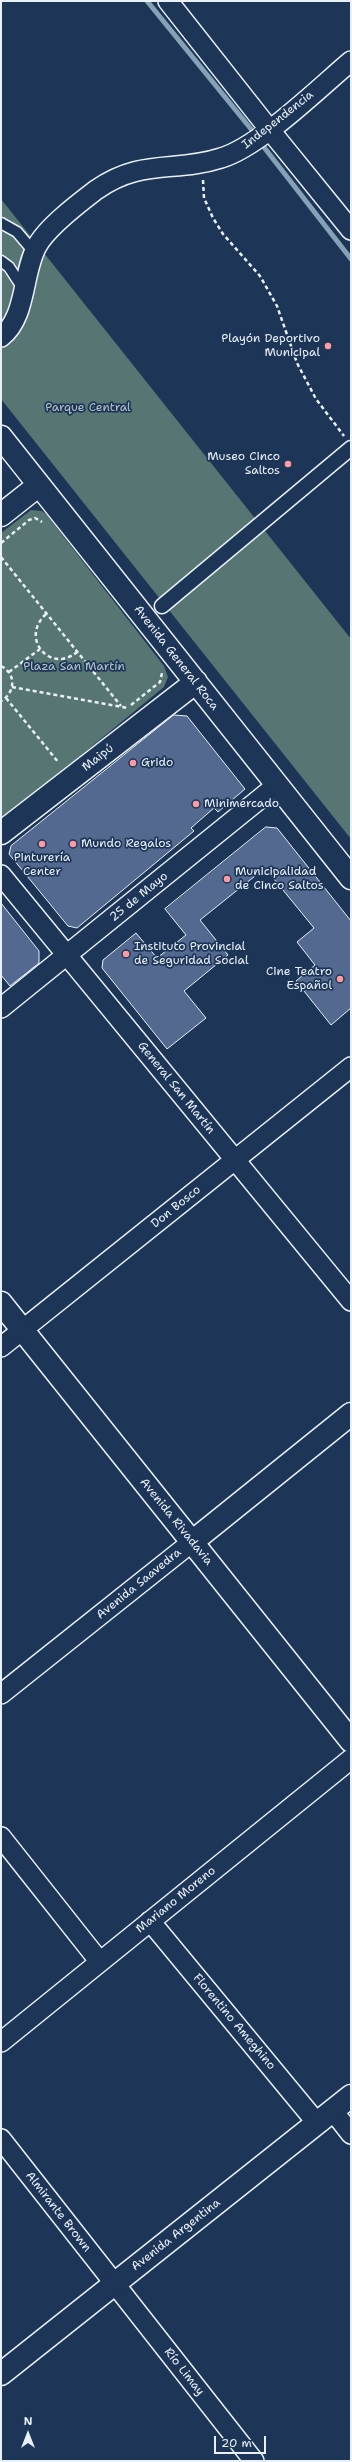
<!DOCTYPE html>
<meta charset="utf-8">
<style>
body{margin:0}
#map{position:relative;width:352px;height:2462px;overflow:hidden;background:#1d3557;font-family:"Shantell Sans",sans-serif}
canvas{display:block}
.frame{position:absolute;inset:0;border:2px solid #e8f1f8;pointer-events:none}
.north{position:absolute;left:8px;top:2414px;width:40px;height:40px;-webkit-text-stroke:3px #1d3557;paint-order:stroke;rotate:0deg;font-size:11px;font-weight:700;line-height:16px;text-align:center;color:#e8f1f8}
.north::after{content:'';display:block;margin:auto;width:14px;height:18px;background:#e8f1f8;clip-path:polygon(50% 0,100% 100%,50% 72%,0 100%)}
.scale{position:absolute;left:214px;top:2436px;width:52px;height:18px;box-sizing:border-box;border:2px solid #e8f1f8;border-top:0;padding-left:5px;font-size:12px;line-height:14px;white-space:nowrap;color:#e8f1f8;-webkit-text-stroke:3px #1d3557;paint-order:stroke}
</style>
<div id="map">
<canvas width="352" height="2462"></canvas>
<div class="frame"></div>
<div class="north">N</div>
<div class="scale">20 m</div>
</div>
<script>
const context = document.querySelector('canvas').getContext('2d');
context.lineJoin = 'round';
function fillPath(path, color) { context.fillStyle = color; context.fill(path, 'evenodd'); }
function stroke(path, color, width, dash) { context.strokeStyle = color; context.lineWidth = width; context.lineCap = dash ? 'butt' : 'round'; context.setLineDash(dash || []); context.stroke(path); }
function drawText(font, color, halo, rows, align = 'center') {
  context.font = font + ' "Shantell Sans",sans-serif'; context.lineWidth = 3.5; context.setLineDash([]); context.textBaseline = 'middle'; context.strokeStyle = halo; context.fillStyle = color; for (const [text, x, y, turn = 0] of rows) {
    context.save(); context.translate(x, y); context.rotate((+turn || 0) * Math.PI / 180); context.textAlign = isNaN(turn) ? turn : align; if (halo) context.strokeText(text, 0, 0); context.fillText(text, 0, 0); context.restore();
  }
}
fillPath(new Path2D(`
 M1 199 351 639V839L1 399Z
 M31 510 42 511 46 514 164 666 168 677 164 687 1 821V533Z`), '#577573');
stroke(new Path2D(`
 M147 1 251 129
 M263 146 351 259`), '#84a1b5', 5);
const building = new Path2D(`
 M174 715 187 716 245 789 218 812 214 808 191 828 194 831 77 928 68 926 9 854 11 846Z
 M266 827 277 828 351 921V1008L331 1025 296 981 315 965 297 942 314 928 265 868 200 920 228 955 184 991 206 1018 167 1049 102 968 103 960 136 933 157 958 186 935 165 909Z
 M1 903 39 951V963L10 986 1 975Z`);
fillPath(building, '#536990');
stroke(building, '#e8f1f8', 1);
const service = new Path2D(`
 M1 223 17 232 34 252
 M1 261 9 267 24 290`);
const pedestrian = new Path2D(`
 M162 606 351 448`);
const minor = new Path2D(`
 M168 1 269 129 351 230
 M1 337C27 317 22 273 37 246 47 227 79 203 96 190 141 158 175 173 221 158 259 147 319 88 351 61
 M1 875 351 1301
 M1 1008 277 785
 M1 1347 351 1067
 M1 1694 192 1542
 M1 1837 100 1962
 M150 1921 317 2123
 M1 2042 351 1759
 M333 2111 351 2134
 M1 2139 254 2461`);
const tertiary = new Path2D(`
 M1 1303 351 1741
 M192 1542 351 1414`);
const secondary = new Path2D(`
 M1 437 351 878
 M1 515 39 485
 M1 833 196 682
 M1 2374 351 2096`);
stroke(service, '#e8f1f8', 13);
stroke(pedestrian, '#e8f1f8', 17);
stroke(minor, '#e8f1f8', 22);
stroke(tertiary, '#e8f1f8', 25);
stroke(secondary, '#e8f1f8', 25);
stroke(new Path2D(`
 M203 180 204 198 213 218 223 234 260 276 277 306 297 363 316 399 344 436
 M1 543 29 520 35 518 42 522
 M1 557 121 706
 M46 614C19 639 51 674 77 652
 M1 666C17 674 15 693 1 701
 M9 672 40 649
 M12 687 128 708
 M6 698 59 763
 M131 705 160 682 162 673`), '#e8f1f8', 2.5, [4, 3]);
stroke(service, '#1d3557', 10);
stroke(pedestrian, '#1d3557', 14);
stroke(minor, '#1d3557', 19);
stroke(tertiary, '#1d3557', 22);
stroke(secondary, '#1d3557', 22);
for (const [x, y, r, color] of [
 [328,346,4,"#ff9aa2"],
 [288,464,4,"#ff9aa2"],
 [133,763,4,"#ff9aa2"],
 [196,804,4,"#ff9aa2"],
 [42,844,4,"#ff9aa2"],
 [73,844,4,"#ff9aa2"],
 [227,879,4,"#ff9aa2"],
 [126,954,4,"#ff9aa2"],
 [340,979,4,"#ff9aa2"]
]) { const dot = new Path2D(); dot.arc(x, y, r, 0, 2 * Math.PI); context.fillStyle = color; context.fill(dot); stroke(dot, '#1d3557', 1.5); }
drawText('12px', '#e8f1f8', '#1d3557', [
 ["Independencia",278,120,-38],
 ["Avenida General Roca",176,658,52],
 ["Maipú",98,758,-38],
 ["25 de Mayo",139,897,-39],
 ["General San Martín",176,1088,51],
 ["Don Bosco",176,1207,-39],
 ["Avenida Rivadavia",176,1522,51],
 ["Avenida Saavedra",139,1584,-39],
 ["Mariano Moreno",176,1900,-39],
 ["Florentino Ameghino",234,2022,50],
 ["Almirante Brown",58,2212,52],
 ["Avenida Argentina",176,2235,-38],
 ["Río Limay",184,2372,52]
]);
drawText('12px', '#e8f1f8', '#1d3557', [
 ["Playón Deportivo",320,339,"right"],
 ["Municipal",320,353,"right"],
 ["Museo Cinco",280,457,"right"],
 ["Saltos",280,471,"right"],
 ["Grido",141,763],
 ["Minimercado",204,804],
 ["Mundo Regalos",81,844],
 ["Pinturería",42,858,"center"],
 ["Center",42,872,"center"],
 ["Municipalidad",235,872],
 ["de Cinco Saltos",235,886],
 ["Instituto Provincial",134,947],
 ["de Seguridad Social",134,961],
 ["Cine Teatro",332,972,"right"],
 ["Español",332,986,"right"]
], 'left');
drawText('12px', '#b5c6c9', '#1d3557', [
 ["Parque Central",88,408],
 ["Plaza San Martín",74,667]
]);
</script>
